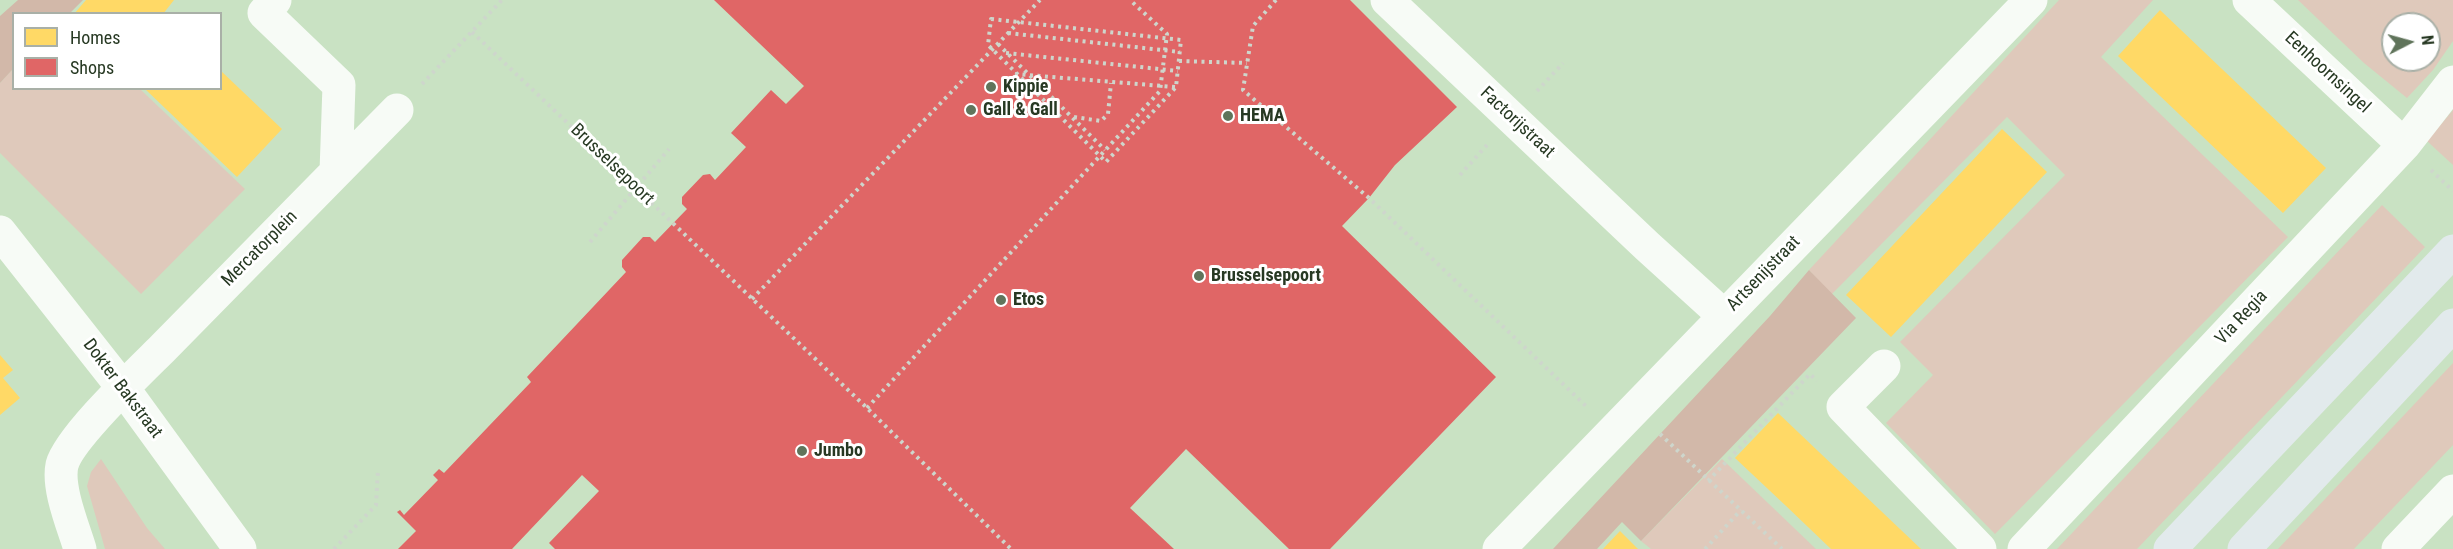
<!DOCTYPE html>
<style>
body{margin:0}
#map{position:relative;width:2453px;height:549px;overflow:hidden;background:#c9e2c3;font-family:"Roboto Condensed",sans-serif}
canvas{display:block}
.legend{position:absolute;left:12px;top:12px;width:210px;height:78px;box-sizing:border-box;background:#fff;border:2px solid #a9b0a7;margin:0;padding:8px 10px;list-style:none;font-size:18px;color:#273923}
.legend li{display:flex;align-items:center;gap:12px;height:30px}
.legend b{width:30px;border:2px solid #a9b0a7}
.north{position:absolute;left:2381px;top:12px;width:60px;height:60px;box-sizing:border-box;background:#fff;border:2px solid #a9b0a7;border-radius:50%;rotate:84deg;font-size:16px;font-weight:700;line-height:24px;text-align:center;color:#273923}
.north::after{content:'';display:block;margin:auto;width:21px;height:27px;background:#60745b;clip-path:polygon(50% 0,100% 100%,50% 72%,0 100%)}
</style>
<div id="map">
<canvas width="2453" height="549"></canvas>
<ul class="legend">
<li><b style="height:16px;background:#ffd966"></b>Homes</li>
<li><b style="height:16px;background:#e06666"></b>Shops</li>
</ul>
<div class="north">N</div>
</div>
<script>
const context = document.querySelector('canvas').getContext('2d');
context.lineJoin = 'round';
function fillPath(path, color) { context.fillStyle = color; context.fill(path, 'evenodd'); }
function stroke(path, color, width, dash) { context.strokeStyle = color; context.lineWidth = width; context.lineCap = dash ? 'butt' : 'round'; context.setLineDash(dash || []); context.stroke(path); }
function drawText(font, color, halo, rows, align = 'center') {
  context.font = font + ' "Roboto Condensed",sans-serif'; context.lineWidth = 6; context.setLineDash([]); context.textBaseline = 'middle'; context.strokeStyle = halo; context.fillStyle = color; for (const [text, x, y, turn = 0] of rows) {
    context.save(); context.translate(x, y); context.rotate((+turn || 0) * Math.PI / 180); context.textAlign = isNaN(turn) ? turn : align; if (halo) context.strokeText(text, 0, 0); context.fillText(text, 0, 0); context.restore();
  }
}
fillPath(new Path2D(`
 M2059 0H2153L2101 57 2288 237 1995 534 1886 423 1933 375 1900 342 2065 175 2007 117 1831 295 1809 270Z
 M2298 0H2453V41L2433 70 2407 98 2364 63ZM2393 24H2429V60H2393Z
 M13 69 14 88 140 89 245 189 141 294 0 153V83Z
 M2453 110V165L2427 141Z
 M2382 205 2425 247 2137 549H2057Z
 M2453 363V445L2354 549H2278Z
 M101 459 147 528 165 549H105L87 486 91 472Z
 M1722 459 1816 549H1651L1641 541Z`), '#dfc9bb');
fillPath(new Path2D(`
 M18 0H83L70 13 14 14 13 69 0 83V16Z
 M1809 270 1856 318 1641 541 1622 522 1597 549H1553L1770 316Z`), '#d2b8a9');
fillPath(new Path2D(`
 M86 0H174L163 14H74Z
 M2160 10 2326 168 2283 213 2118 56Z
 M220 70 282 129 237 177 144 88H220Z
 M2002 129 2047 172 1891 337 1846 295Z
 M0 355 13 370 3 378 20 398 0 415Z
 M1778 413 1860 491 1921 549H1831L1785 505 1735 458Z
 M1620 531 1638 549H1603Z`), '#ffd966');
fillPath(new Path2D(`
 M714 0H1350L1457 107 1395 165 1369 198 1342 226 1496 377 1330 549H1289L1186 449 1130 508 1174 549H555L549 543 599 491 582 475 512 549H398L416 531 397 512 400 510 404 515 438 480 433 475 439 469 444 473 531 382 527 377 626 272 622 267V260L643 237H650L655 242 687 209 682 204V197L703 175 710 174 715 180 746 147 731 133 771 90 786 104 804 86Z`), '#e06666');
stroke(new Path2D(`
 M1276 0 1253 26 1243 90 1369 198 1587 407
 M991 19 1181 40 1176 87 1106 162 988 45Z
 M472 32 867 408 1011 549
 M1008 33 1180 52
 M998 44 1105 150
 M1006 53 1178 71
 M1179 61 1247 63
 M1015 74 1175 87
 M422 84 502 0
 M1537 91 1563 63
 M1074 117 1101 121 1108 114 1111 83
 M2431 170 2453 191
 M1460 175 1487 145
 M590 242 669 149
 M752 299 1040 0
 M867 408 1160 91 1167 34 1130 0
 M1660 434 1782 549
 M1708 481 1810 374 1817 381
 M334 549 376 505 378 469
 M1705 549 1741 510`), '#ced6cc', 4, [3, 4.5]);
stroke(new Path2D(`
 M275 0 264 13 339 85 336 172
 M1387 0 1647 246 1723 315
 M2249 0 2404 145
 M0 232 123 388 240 549
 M1884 366 1843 407 1980 549
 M80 549C73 526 57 488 62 465 69 438 140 371 163 348 241 269 319 190 397 110
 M1499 549 2031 0
 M2024 549 2404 145 2453 82
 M2398 549 2453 491`), '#f7fbf6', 33);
stroke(new Path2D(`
 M2170 549 2453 251
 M2244 549 2453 325`), '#e2eaec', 33);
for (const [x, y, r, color] of [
 [991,87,6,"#60745b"],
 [971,110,6,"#60745b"],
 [1228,116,6,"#60745b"],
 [1199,276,6,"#60745b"],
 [1001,300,6,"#60745b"],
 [802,451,6,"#60745b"]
]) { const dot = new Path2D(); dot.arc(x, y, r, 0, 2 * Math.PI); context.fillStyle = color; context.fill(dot); stroke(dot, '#fff', 2); }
drawText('18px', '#273923', '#fff', [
 ["Eenhoornsingel",2327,73,43],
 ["Factorijstraat",1517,123,43],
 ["Brusselsepoort",612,165,44],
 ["Mercatorplein",260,249,-45],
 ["Artsenijstraat",1764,274,-46],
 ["Via Regia",2242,318,-47],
 ["Dokter Bakstraat",122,389,53]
]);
drawText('bold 18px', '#273923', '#fff', [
 ["Kippie",1003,87],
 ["Gall & Gall",983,110],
 ["HEMA",1240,116],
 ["Brusselsepoort",1211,276],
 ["Etos",1013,300],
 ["Jumbo",814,451]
], 'left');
</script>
